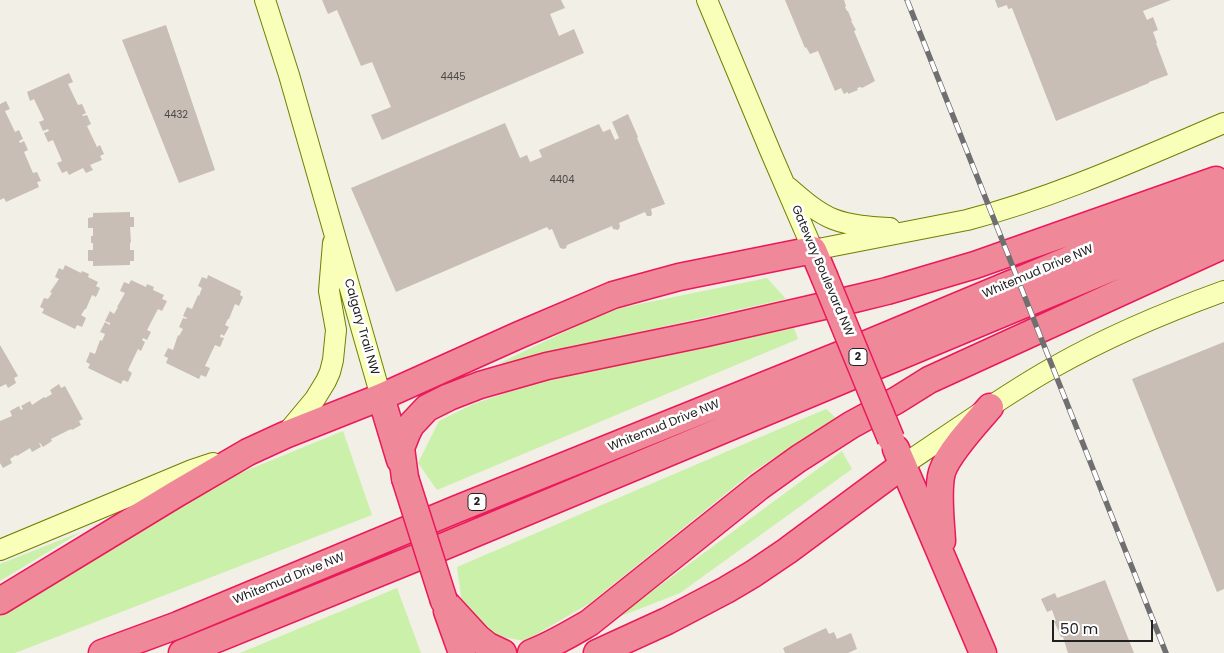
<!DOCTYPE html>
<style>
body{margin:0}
#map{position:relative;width:1224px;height:653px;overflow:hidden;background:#f2efe7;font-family:Poppins,sans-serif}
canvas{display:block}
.scale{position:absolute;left:1052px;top:620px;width:101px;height:22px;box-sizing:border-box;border:2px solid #212121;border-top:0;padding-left:6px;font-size:15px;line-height:18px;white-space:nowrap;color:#212121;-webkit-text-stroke:4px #fff;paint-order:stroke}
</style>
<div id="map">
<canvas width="1224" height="653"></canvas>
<div class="scale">50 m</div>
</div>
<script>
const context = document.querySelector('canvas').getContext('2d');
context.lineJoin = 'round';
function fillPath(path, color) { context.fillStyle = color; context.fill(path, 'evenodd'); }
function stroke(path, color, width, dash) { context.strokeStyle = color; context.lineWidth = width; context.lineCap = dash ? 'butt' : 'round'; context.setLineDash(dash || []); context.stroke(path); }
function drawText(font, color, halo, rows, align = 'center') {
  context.font = font + ' Poppins,sans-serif'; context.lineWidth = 5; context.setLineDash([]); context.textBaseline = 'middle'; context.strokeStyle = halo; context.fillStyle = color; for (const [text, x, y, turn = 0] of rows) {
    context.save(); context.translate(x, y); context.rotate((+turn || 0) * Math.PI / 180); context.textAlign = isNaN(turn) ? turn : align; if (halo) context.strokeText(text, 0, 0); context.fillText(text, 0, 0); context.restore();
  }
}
fillPath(new Path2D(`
 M767 278 786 299 498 364 610 310Z
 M794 328 798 339 437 490 418 463 439 421 471 405 539 381Z
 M826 409 836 418 754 471 590 603 525 641 496 636 463 611 457 567Z
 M343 431 372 515 15 653H0V608L206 487Z
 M842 451 852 469 680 593 616 618Z
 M81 532 0 581V564Z
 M397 588 421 653H240Z`), '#caf0aa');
fillPath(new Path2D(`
 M322 0H561L565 8 550 14 559 36 574 29 584 53 382 140 371 115 391 107 372 62 361 66 337 10 328 14Z
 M785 0H844L846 6 845 7 847 11H848L852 21H851L856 30 854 31 875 81 862 88 861 87 857 88 858 90 848 94V92L844 94 841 88 835 91 818 51 810 54 806 47 805 48Z
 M995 0H1171L1143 11 1147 20 1153 17 1158 30 1153 32 1157 43H1156L1168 75 1149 82V83L1056 121 1012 8 1008 9 1007 5 998 8Z
 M166 25 215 170 179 183 122 40Z
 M69 73 73 82 68 84 78 105 82 104 86 113 82 115 83 116 87 115 91 124 87 126 97 147 100 145 104 154 100 156 102 160 90 165 93 170 86 173 83 168 69 175 67 171 62 173 57 163 62 161 53 140 48 142 44 133 49 131 48 129 43 131 39 122 44 120 34 99 30 101 27 92Z
 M6 101 10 109 5 111 15 132 19 130 23 139 19 141 20 143 24 141 28 150 24 152 33 173 37 172 41 181 37 182 39 187 6 202 4 198 0 200V104Z
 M628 114 638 137 637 138 665 204 651 209 652 214 651 216H647L645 212 619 223 620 227 618 230 613 229 612 226 567 245 566 248 564 249 560 248 552 229 549 230 547 227 396 292 351 188 505 123 520 158 527 155 530 162 542 157 539 150 599 124 603 132 610 129 615 140 619 138 612 122Z
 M130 212V217H134V227H130L131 242 130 243V250H134V261H130V265L93 266V261H88V250H93V243H91V236H93V228H88V218L93 217V213Z
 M65 265 81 273 82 271 89 274 88 277 98 282 96 286 100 288 96 297 92 295 86 309H85L81 315 86 318 82 327 77 325 75 329 42 313 44 309 40 307 44 298 48 299 52 293 50 292 59 279 55 277 59 268 63 270Z
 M208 275 241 291 240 295 243 297 239 306 235 304 229 319H228L225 325 229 327 224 336 221 334 220 337 224 338 220 347 215 345 205 366 210 368 206 377 201 375 199 379 166 363 168 358 164 356 168 348 173 350 178 335 179 336 183 329 179 327 183 318 187 319V318L183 316 187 307 192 309 198 295 199 296 202 288 198 286 202 277 207 279Z
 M131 280 146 287 147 284 154 287 153 290 164 295 162 299 167 301 162 311 158 309 147 330 151 332 147 340 143 338 142 340 145 342 141 351 138 349 128 370 132 373 128 382 123 380 121 384 88 368 90 364 86 362 90 352 95 354 100 340 102 341 105 334 100 332 105 322 110 325V323L105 321 110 311 114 314 118 307H117L125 293 120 291 124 282 129 284Z
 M1224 342V589L1217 592 1132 379Z
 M0 345 18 376 14 378 16 383 8 388 6 384 0 387Z
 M59 384 61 388 65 386 83 419 79 421 81 425 72 430 71 429 51 439 52 441 43 447 40 443H39L41 447 32 452 30 448 17 456 16 455 10 459 12 463 3 468 0 463V421L12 416 10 411 19 406 21 410 23 409 21 406 30 401 32 405 44 397 45 398 52 394 50 390Z
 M1105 580 1134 653H1068L1063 637H1061L1054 621H1056L1052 610 1047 612 1041 599 1055 593 1057 598Z
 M826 628 829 634 834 632 837 639 851 633 857 649 848 653H785L783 648Z`), '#c8beb6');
const secondary = new Path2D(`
 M265 0 289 75 381 397
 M707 0 771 153 813 250 967 220C1056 197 1139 159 1224 123
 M788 187C802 199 816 212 833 219 851 226 872 227 890 228
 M285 435 315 399 326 381 330 372 333 360 336 330 329 291 333 243
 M903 465C953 432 1002 396 1054 367 1107 337 1166 312 1224 291
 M0 550 192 470 213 463`);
const highway = new Path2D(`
 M381 397 400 460
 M896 449 983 653
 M405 478 401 448 407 433 411 425 427 408 449 397 480 385 547 366 706 333 854 299 887 291 975 265 1216 180
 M942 541C941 522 937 490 942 472 948 453 976 423 990 407
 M0 601 176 494 248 452 285 435 381 397 519 335 613 295 679 277 813 250 824 276
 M444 601 478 638 488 646 503 653
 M447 611 462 653
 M102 653 178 625 457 509 852 350 1224 195
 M182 653 423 555 1224 221
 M531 653C552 645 570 634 589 623L759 487 798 459 851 425 897 400 929 380 1224 245
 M597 653 667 621 726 590 753 574 787 551 903 465`);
stroke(secondary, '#6e8100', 22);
stroke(highway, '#eb195a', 29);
stroke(secondary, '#f9ffb9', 20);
stroke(highway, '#ef8999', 26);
const rail = new Path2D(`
 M907 0 1166 653`);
stroke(rail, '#6f6f6f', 5.5);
stroke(rail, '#fff', 4, [11]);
const highwayBridge = new Path2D(`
 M824 276 891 439
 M405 478 444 601`);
stroke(highwayBridge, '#eb195a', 29, []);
stroke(highwayBridge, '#ef8999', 26);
drawText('10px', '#4b4846', null, [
 ["4445",453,77],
 ["4432",176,115],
 ["4404",562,180]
]);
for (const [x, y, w] of [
 [858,357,18],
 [477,502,18]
]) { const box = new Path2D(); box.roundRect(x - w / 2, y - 8.5, w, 17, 4); context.fillStyle = '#fff'; context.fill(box); stroke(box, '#212121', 1); }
drawText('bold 11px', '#212121', null, [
 ["2",858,357],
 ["2",477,502]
]);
drawText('12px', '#212121', '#fff', [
 ["Gateway Boulevard NW",822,271,67],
 ["Whitemud Drive NW",1038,272,-23],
 ["Calgary Trail NW",361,327,74],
 ["Whitemud Drive NW",664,426,-22],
 ["Whitemud Drive NW",289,579,-22]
]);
</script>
